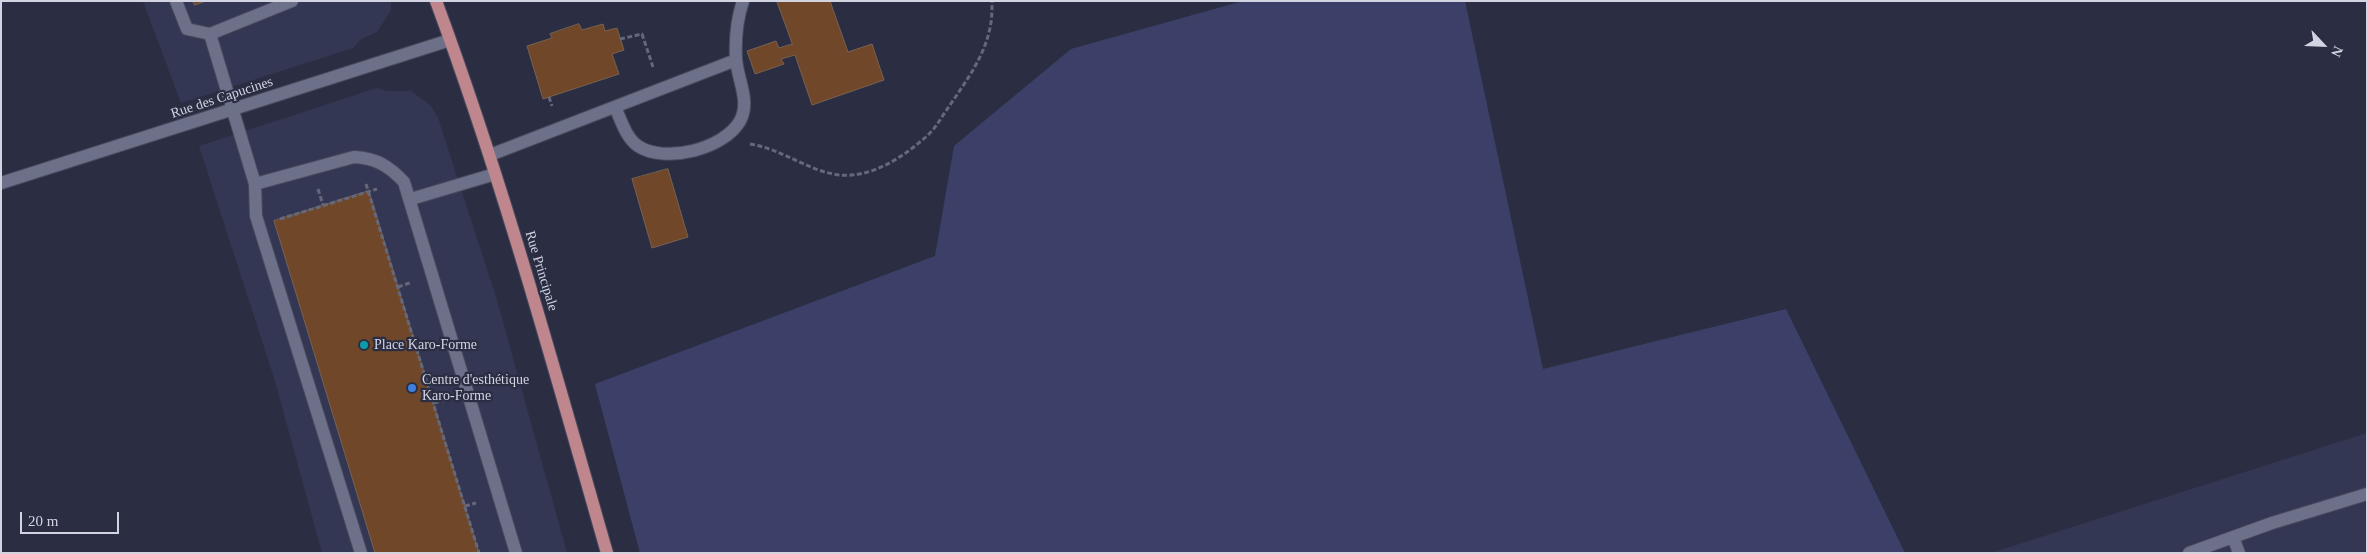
<!DOCTYPE html>
<meta charset="utf-8">
<style>
body{margin:0}
#map{position:relative;width:2368px;height:554px;overflow:hidden;background:#2b2e43;font-family:Georgia,serif}
canvas{display:block}
.frame{position:absolute;inset:0;border:2px solid #d2d4e2;pointer-events:none}
.north{position:absolute;left:2298px;top:20px;width:50px;height:50px;-webkit-text-stroke:4px #2b2e43;paint-order:stroke;rotate:115deg;font-size:14px;font-weight:700;line-height:20px;text-align:center;color:#d2d4e2}
.north::after{content:'';display:block;margin:auto;width:18px;height:22px;background:#d2d4e2;clip-path:polygon(50% 0,100% 100%,50% 72%,0 100%)}
.scale{position:absolute;left:20px;top:512px;width:99px;height:22px;box-sizing:border-box;border:2px solid #d2d4e2;border-top:0;padding-left:6px;font-size:15px;line-height:18px;white-space:nowrap;color:#d2d4e2;-webkit-text-stroke:4px #2b2e43;paint-order:stroke}
</style>
<div id="map">
<canvas width="2368" height="554"></canvas>
<div class="frame"></div>
<div class="north">N</div>
<div class="scale">20 m</div>
</div>
<script>
const context = document.querySelector('canvas').getContext('2d');
context.lineJoin = 'round';
function fillPath(path, color) { context.fillStyle = color; context.fill(path, 'evenodd'); }
function stroke(path, color, width, dash) { context.strokeStyle = color; context.lineWidth = width; context.lineCap = dash ? 'butt' : 'round'; context.setLineDash(dash || []); context.stroke(path); }
function drawText(font, color, halo, rows, align = 'center') {
  context.font = font + ' Georgia,serif'; context.lineWidth = 4.5; context.setLineDash([]); context.textBaseline = 'middle'; context.strokeStyle = halo; context.fillStyle = color; for (const [text, x, y, turn = 0] of rows) {
    context.save(); context.translate(x, y); context.rotate((+turn || 0) * Math.PI / 180); context.textAlign = isNaN(turn) ? turn : align; if (halo) context.strokeText(text, 0, 0); context.fillText(text, 0, 0); context.restore();
  }
}
fillPath(new Path2D(`
 M143 1H391V10L377 32 361 39 353 48 181 103Z
 M377 88 386 91H411L431 106 438 118 496 297 567 553H322L275 381 199 146Z
 M2367 433V553H1991Z`), '#343753');
fillPath(new Path2D(`
 M1243 1H1465L1543 369 1786 309 1905 553H640L595 384 935 256 954 146 1071 49Z`), '#3c4068');
const building = new Path2D(`
 M193 1H206L195 5Z
 M777 1H830L848 52 872 44 884 80 812 105 795 55 781 59 784 64 755 74 747 51 776 41 779 48 792 44Z
 M579 24 582 30 603 24 605 31 617 28 624 50 612 54 619 74 543 99 527 46 552 38 550 34Z
 M668 169 688 237 652 248 632 179Z
 M369 191 398 287 479 553H375L274 221Z`);
fillPath(building, '#704829');
stroke(building, '#786151', 1);
const minor = new Path2D(`
 M176 1 187 29 210 34
 M292 1 210 34 255 184 354 157C376 158 389 166 404 182L516 553
 M615 107C621 120 626 138 638 146 665 164 724 149 740 121 751 101 737 79 736 58 735 39 737 19 743 1
 M490 155 736 60
 M1 183 450 40
 M255 184 256 216 361 553
 M411 199 495 174
 M2233 537 2239 553
 M2189 553 2272 523 2367 494`);
const major = new Path2D(`
 M436 1C503 182 554 368 607 553`);
stroke(minor, '#494a5d', 14);
stroke(major, '#494a5d', 14);
stroke(new Path2D(`
 M620 39 642 34 653 67
 M549 97 552 106
 M750 144C783 149 809 172 840 175 873 178 907 155 930 133 937 126 942 116 948 108 964 84 984 58 990 28 992 19 992 10 992 1
 M366 184 479 553
 M318 189 323 205
 M280 219 377 189
 M398 287 412 282
 M434 403 445 400
 M465 506 476 503`), '#65677a', 3, [5, 2.5]);
stroke(minor, '#6d7089', 12);
stroke(major, '#bf868e', 12);
for (const [x, y, r, color] of [
 [364,345,5,"#0f9aa8"],
 [412,388,5,"#3f7fe0"]
]) { const dot = new Path2D(); dot.arc(x, y, r, 0, 2 * Math.PI); context.fillStyle = color; context.fill(dot); stroke(dot, '#2b2e43', 2); }
drawText('14px', '#d2d4e2', '#2b2e43', [
 ["Rue des Capucines",222,98,-18],
 ["Rue Principale",541,271,73]
]);
drawText('14px', '#d2d4e2', '#2b2e43', [
 ["Place Karo-Forme",374,345],
 ["Centre d'esthétique",422,380],
 ["Karo-Forme",422,396]
], 'left');
</script>
